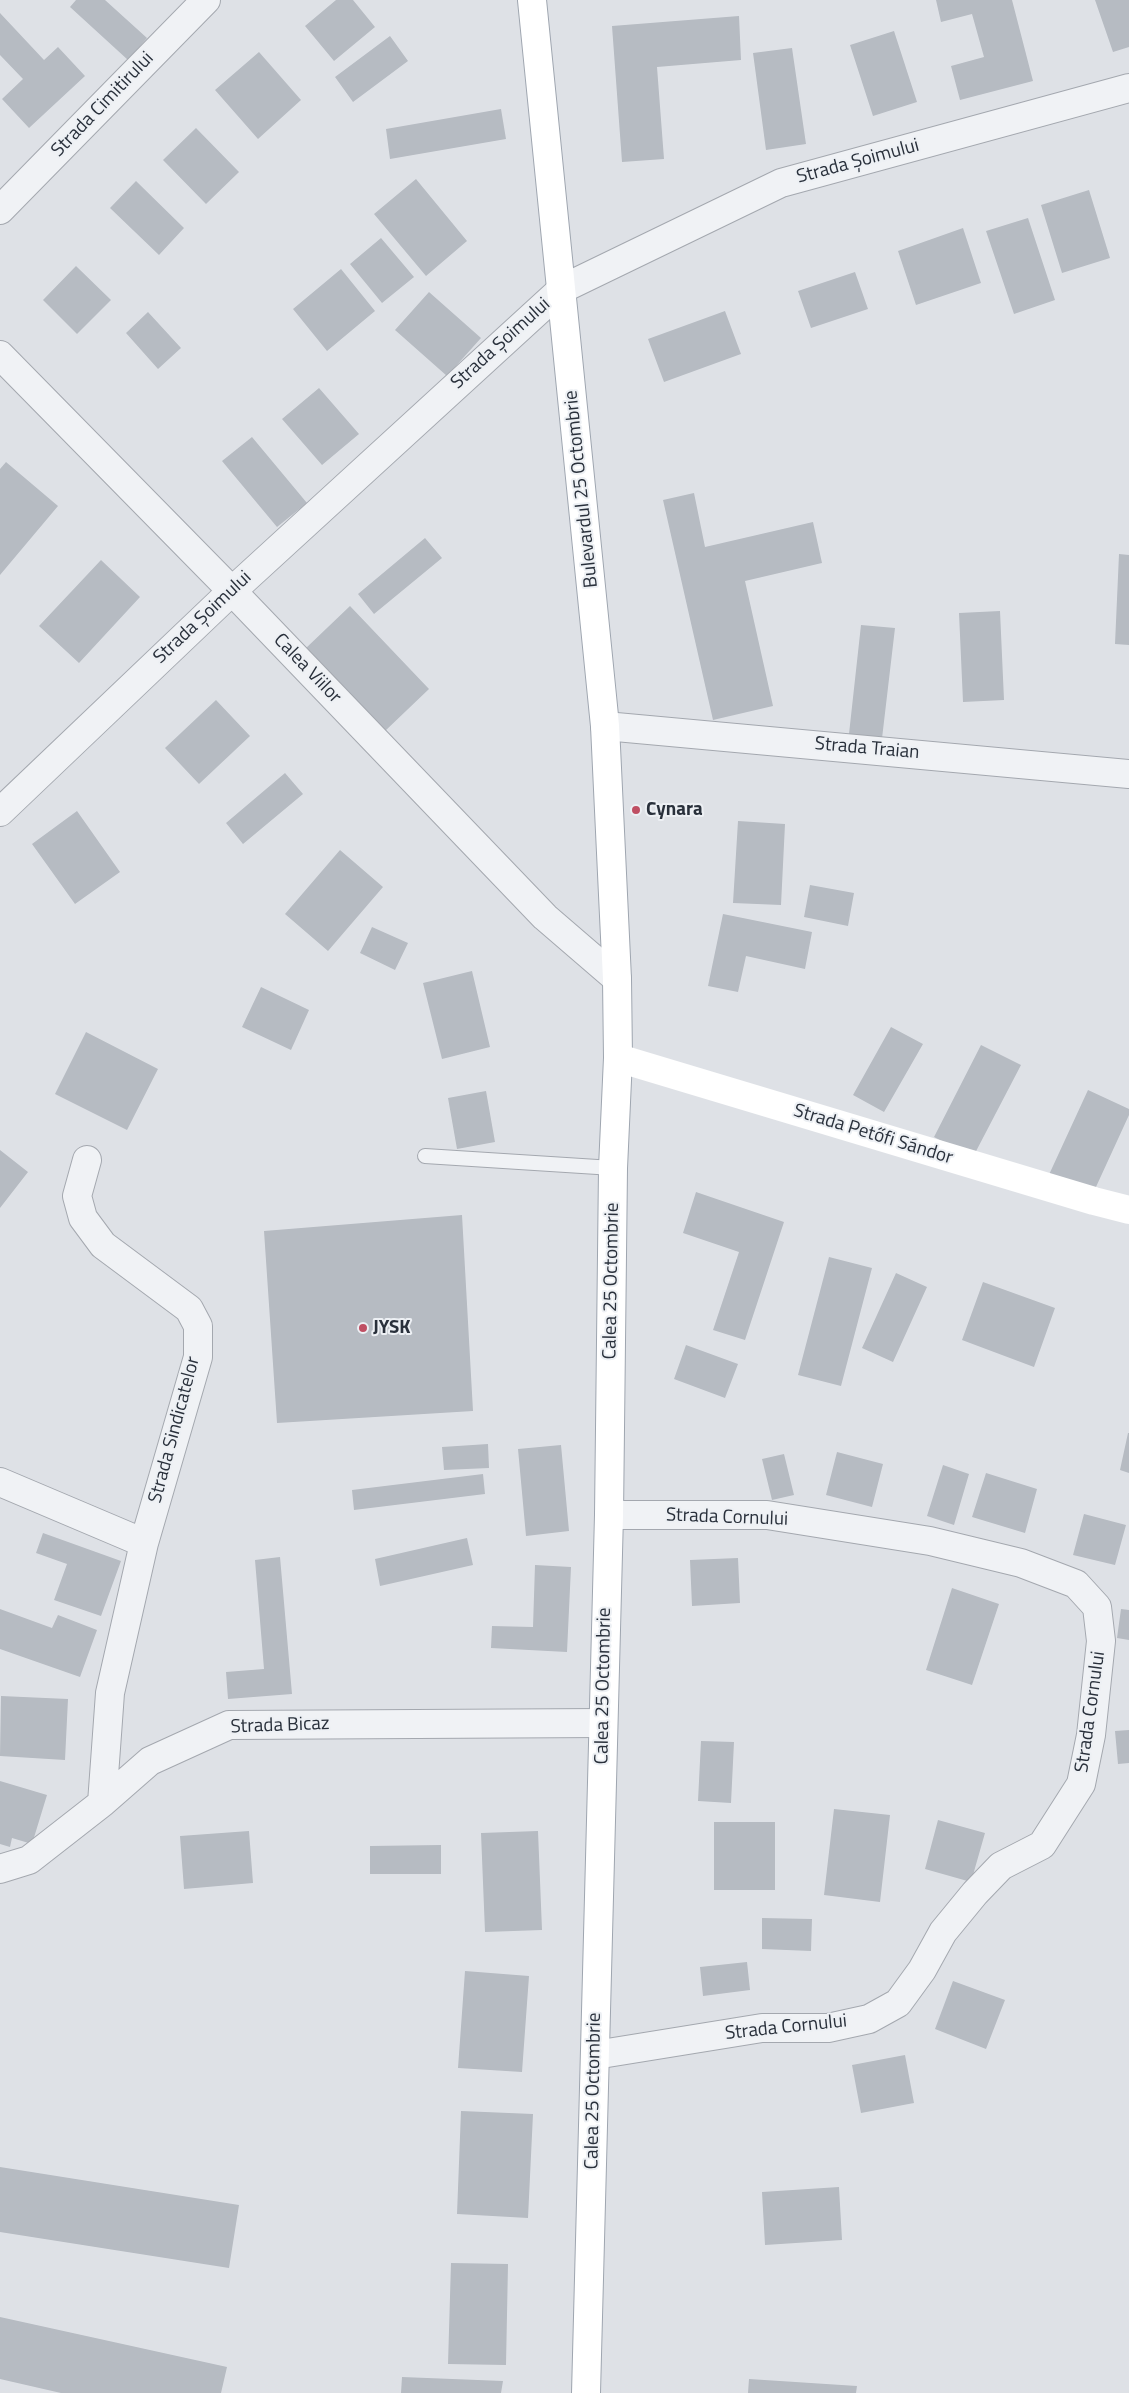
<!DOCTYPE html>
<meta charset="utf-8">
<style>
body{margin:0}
canvas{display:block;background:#dee1e6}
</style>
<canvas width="1129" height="2393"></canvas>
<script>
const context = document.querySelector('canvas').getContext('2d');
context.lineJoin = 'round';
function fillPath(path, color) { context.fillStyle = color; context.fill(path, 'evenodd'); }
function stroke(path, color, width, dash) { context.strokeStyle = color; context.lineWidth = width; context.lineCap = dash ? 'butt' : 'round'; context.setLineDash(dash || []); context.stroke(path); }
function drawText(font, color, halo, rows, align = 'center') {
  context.font = font + ' "Titillium Web",sans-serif'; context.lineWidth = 4; context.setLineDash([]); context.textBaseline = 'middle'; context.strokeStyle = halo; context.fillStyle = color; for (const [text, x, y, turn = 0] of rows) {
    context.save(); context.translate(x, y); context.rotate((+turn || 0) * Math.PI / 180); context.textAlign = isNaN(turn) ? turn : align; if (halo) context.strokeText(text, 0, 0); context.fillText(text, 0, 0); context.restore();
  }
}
fillPath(new Path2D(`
 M76 0H105L147 38 128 60 70 7Z
 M336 0H353L375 27 334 61 305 26Z
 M936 0H1012L1033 81 960 100 951 66 984 57 972 14 941 22Z
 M1095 0H1129V47L1113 52Z
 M0 13 44 60 58 47 85 76 29 128 2 99 23 79 0 55Z
 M739 16 741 60 657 67 664 159 622 162 612 26Z
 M894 31 917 102 873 116 850 45Z
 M390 36 408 61 353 102 335 77Z
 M792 48 806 144 766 150 753 53Z
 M259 52 301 100 258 139 215 90Z
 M501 109 506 139 390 159 386 129Z
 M196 128 239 172 206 204 163 160Z
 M416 179 467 241 426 276 374 214Z
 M136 181 184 228 159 255 110 208Z
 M1089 190 1110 258 1062 273 1041 205Z
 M1028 218 1055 300 1014 314 986 231Z
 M963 228 981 283 916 305 898 251Z
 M381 238 414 277 382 303 350 264Z
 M76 266 111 300 77 334 43 300Z
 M341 269 375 311 327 351 293 309Z
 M855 272 868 309 811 328 798 291Z
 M429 292 481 338 447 376 395 330Z
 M725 311 741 354 664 382 648 339Z
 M148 312 181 348 158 369 126 333Z
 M319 388 359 434 322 465 282 419Z
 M252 437 307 503 277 527 222 461Z
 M6 462 58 506 0 575V469Z
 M694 493 705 547 813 522 822 563 745 581 773 706 713 720 663 500Z
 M425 538 442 558 374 614 358 594Z
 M1119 554 1129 555V645L1115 644Z
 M101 560 140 597 79 663 39 626Z
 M350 606 429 689 384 732 305 649Z
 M1000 611 1004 700 963 702 959 613Z
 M861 625 895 628 881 747 848 743Z
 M216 700 250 736 199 784 165 748Z
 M285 773 303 794 243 844 226 823Z
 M77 811 120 872 75 904 32 844Z
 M738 821 785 824 781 905 733 903Z
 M340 850 383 887 328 951 285 914Z
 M810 885 854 893 848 926 804 917Z
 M723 914 812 932 805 969 746 956 738 992 708 986Z
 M372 927 408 943 395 970 360 953Z
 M472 971 490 1047 442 1059 423 983Z
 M261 987 309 1010 291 1050 242 1027Z
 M891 1027 923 1044 884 1112 853 1095Z
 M86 1032 158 1069 127 1130 55 1094Z
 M981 1045 1021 1065 973 1157 934 1137Z
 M1088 1090 1129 1109V1115L1090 1200 1047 1179Z
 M486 1091 495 1142 457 1149 448 1098Z
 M0 1150 28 1172 0 1208Z
 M696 1192 784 1222 745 1340 713 1330 739 1252 683 1233Z
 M462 1215 473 1411 277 1423 264 1231Z
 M829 1257 872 1268 841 1386 798 1375Z
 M896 1273 927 1287 893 1362 862 1348Z
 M983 1282 1055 1308 1034 1367 962 1340Z
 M686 1345 738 1364 725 1398 674 1379Z
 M1128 1433H1129V1473L1120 1470Z
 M488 1444 489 1468 444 1470 442 1447Z
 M561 1445 569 1531 526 1536 518 1449Z
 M837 1452 883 1464 872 1507 826 1495Z
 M784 1454 794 1495 772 1500 762 1459Z
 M943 1465 969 1474 954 1525 927 1516Z
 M986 1473 1037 1489 1025 1533 972 1517Z
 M483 1474 485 1494 354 1510 352 1490Z
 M1084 1514 1126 1525 1115 1565 1073 1555Z
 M43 1533 121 1561 101 1616 54 1600 67 1564 36 1553Z
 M467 1538 473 1565 380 1586 375 1559Z
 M280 1557 292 1694 228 1699 226 1672 264 1669 255 1560Z
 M738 1558 740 1603 692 1606 690 1560Z
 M535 1565 571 1567 567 1652 491 1648 492 1626 533 1627Z
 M952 1588 999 1604 972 1685 926 1670Z
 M0 1609 52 1628 58 1615 97 1630 80 1677 0 1649Z
 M1121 1609 1129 1610V1640L1117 1638Z
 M1 1696 68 1699 65 1760 0 1756Z
 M1129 1730V1763L1118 1764 1115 1731Z
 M701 1741 734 1742 731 1803 698 1801Z
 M0 1781 47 1795 32 1844 12 1838 10 1847 0 1844Z
 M834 1809 890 1815 880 1902 824 1895Z
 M938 1820 985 1833 971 1882 925 1869Z
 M714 1822H775V1890H714Z
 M249 1831 253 1883 184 1889 180 1836Z
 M538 1831 542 1930 485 1932 481 1833Z
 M441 1845V1874H370V1846Z
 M762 1918 812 1919 811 1951 762 1949Z
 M747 1962 750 1990 703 1996 700 1967Z
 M465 1971 529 1976 522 2072 458 2068Z
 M953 1981 1005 2000 986 2049 935 2029Z
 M905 2055 914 2103 861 2113 852 2065Z
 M461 2111 533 2114 528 2218 457 2214Z
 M0 2167 239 2205 229 2268 0 2232Z
 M839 2187 842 2240 765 2245 762 2192Z
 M451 2263 508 2264 506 2365 448 2364Z
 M0 2317 227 2367 221 2393H61L0 2379Z
 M402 2377 503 2381 501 2393H401Z
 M749 2379 857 2386 856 2393H748Z`), '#b6bbc2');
const service = new Path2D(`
 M425 1156 613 1168`);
const minor = new Path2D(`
 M605 726 1129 774
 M0 812 232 591 562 289 781 183 1129 88
 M87 1160 77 1196 83 1218 103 1245 189 1309 198 1326V1357L144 1543 110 1693 102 1803
 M0 1482 144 1543
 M0 1869 29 1860 102 1803 150 1761 229 1725 603 1723
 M595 2055 762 2028H828L869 2019 898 2003 922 1970 943 1932 975 1893 1001 1866 1042 1845 1081 1784 1091 1735 1101 1641 1097 1607 1076 1584 1021 1563 930 1541 767 1515H609`);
const tertiary = new Path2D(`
 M0 210 206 0
 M0 355 232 591 545 917 617 979`);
const primary = new Path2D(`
 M532 0 605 726 617 979 618 1058 613 1168 609 1515 586 2393`);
stroke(service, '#a4a8af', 16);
stroke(minor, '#a4a8af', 30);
stroke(tertiary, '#a4a8af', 30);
stroke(primary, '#9fa6b0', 30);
stroke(service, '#f0f2f5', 14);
stroke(minor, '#f0f2f5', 28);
stroke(tertiary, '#f0f2f5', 28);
stroke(new Path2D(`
 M618 1058 1094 1201 1129 1210`), '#fff', 28);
stroke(primary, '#fff', 28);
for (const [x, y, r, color] of [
 [636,810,5,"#bf4f63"],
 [363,1328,5,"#bf4f63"]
]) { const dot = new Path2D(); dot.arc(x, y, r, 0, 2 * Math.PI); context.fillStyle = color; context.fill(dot); stroke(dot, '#edf0f4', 2); }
drawText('19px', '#29303b', '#edf0f4', [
 ["Strada Cimitirului",103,105,-46],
 ["Strada Șoimului",858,162,-15],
 ["Strada Șoimului",501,344,-42],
 ["Bulevardul 25 Octombrie",582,489,-96],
 ["Strada Șoimului",203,618,-43],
 ["Calea Viilor",307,669,46],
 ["Strada Traian",867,749,5],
 ["Strada Petőfi Sándor",873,1135,17],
 ["Calea 25 Octombrie",612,1281,-89],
 ["Strada Sindicatelor",175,1430,-75],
 ["Strada Cornului",727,1518,2],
 ["Calea 25 Octombrie",604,1686,-89],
 ["Strada Cornului",1091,1712,-82],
 ["Strada Bicaz",280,1726,-2],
 ["Strada Cornului",786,2028,-6],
 ["Calea 25 Octombrie",594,2091,-89]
]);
drawText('bold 19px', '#29303b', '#edf0f4', [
 ["Cynara",646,810],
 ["JYSK",373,1328]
], 'left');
</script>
